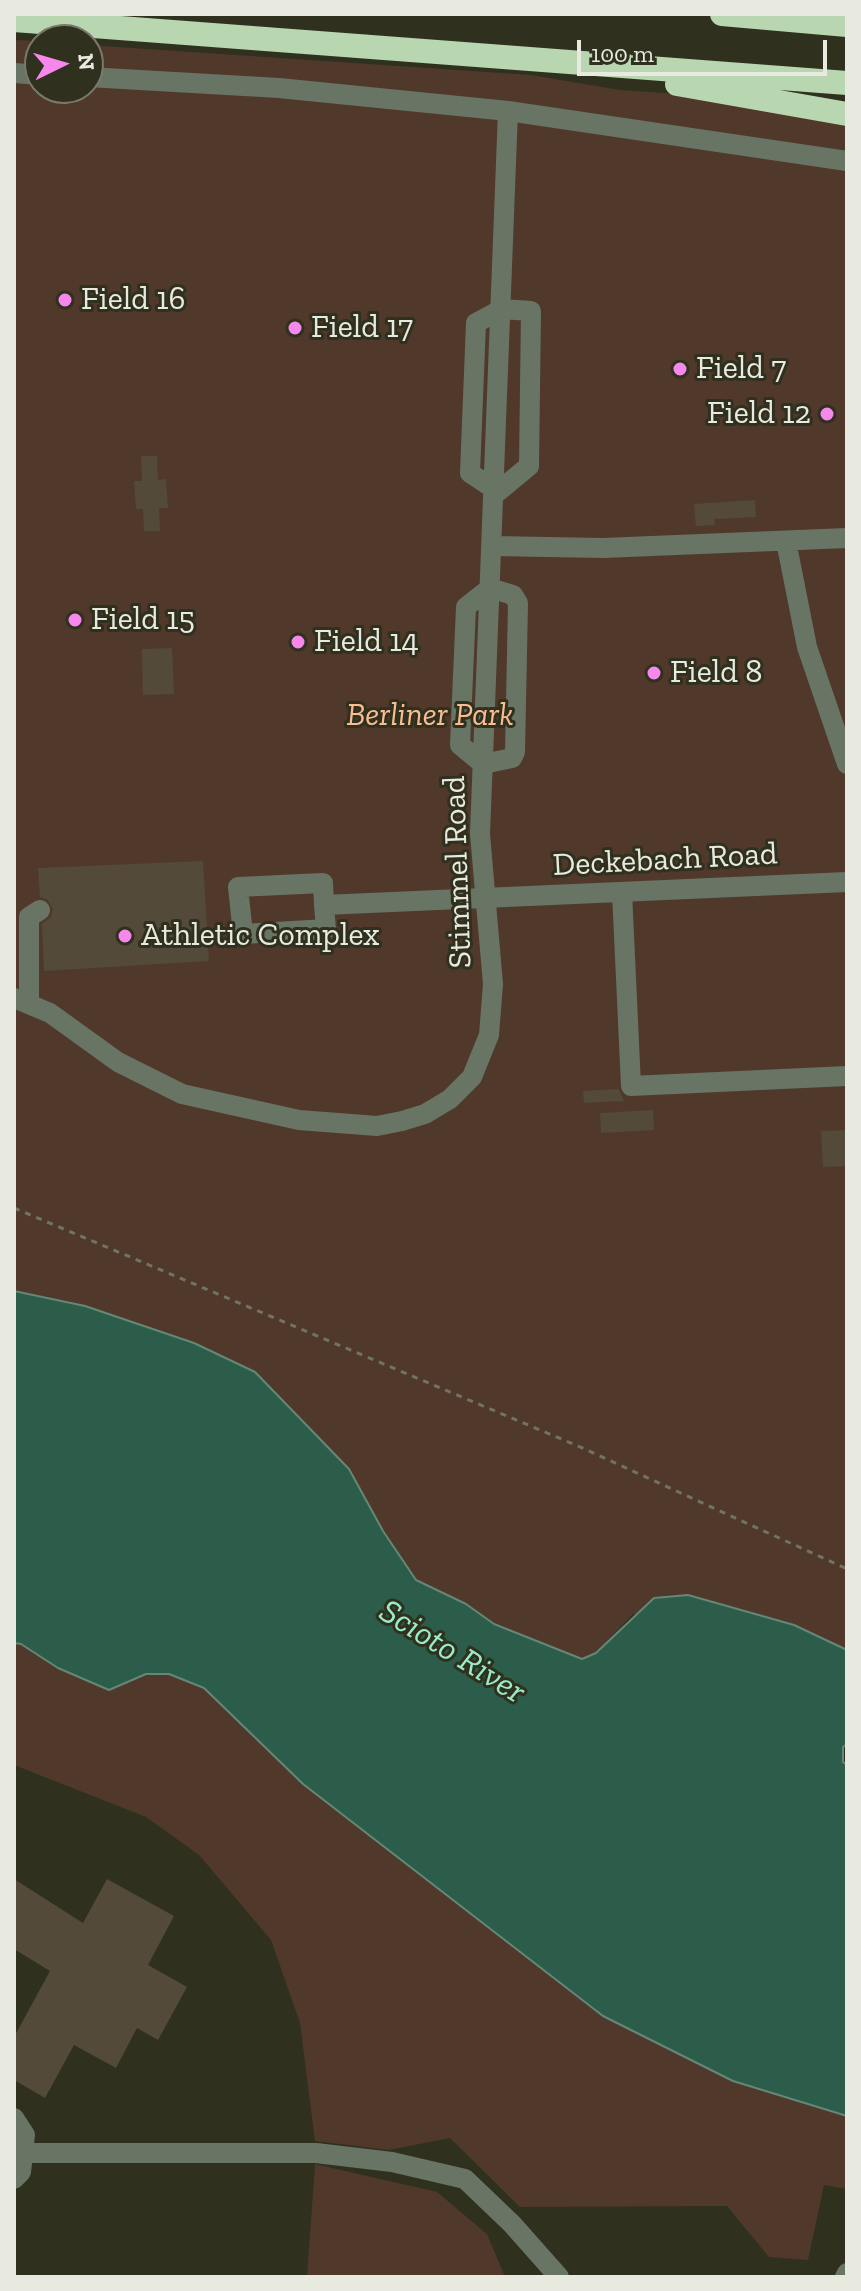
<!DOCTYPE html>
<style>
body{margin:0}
#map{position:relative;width:861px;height:2291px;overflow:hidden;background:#2f301e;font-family:"Zilla Slab",serif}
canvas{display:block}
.frame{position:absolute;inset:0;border:16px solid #e9eadf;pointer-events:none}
.north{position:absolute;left:24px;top:24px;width:80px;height:80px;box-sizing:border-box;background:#2f301e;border:2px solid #797a6b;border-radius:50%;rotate:85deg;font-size:22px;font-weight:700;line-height:32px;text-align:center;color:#e9eadf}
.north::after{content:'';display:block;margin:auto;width:28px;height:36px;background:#f688ed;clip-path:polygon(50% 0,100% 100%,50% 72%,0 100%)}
.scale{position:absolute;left:577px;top:40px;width:250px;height:36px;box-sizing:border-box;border:4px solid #e9eadf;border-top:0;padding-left:10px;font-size:24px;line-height:28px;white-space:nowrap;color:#e9eadf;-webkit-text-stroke:6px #2f301e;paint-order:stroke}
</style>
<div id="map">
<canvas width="861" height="2291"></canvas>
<div class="frame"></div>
<div class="north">N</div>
<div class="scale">100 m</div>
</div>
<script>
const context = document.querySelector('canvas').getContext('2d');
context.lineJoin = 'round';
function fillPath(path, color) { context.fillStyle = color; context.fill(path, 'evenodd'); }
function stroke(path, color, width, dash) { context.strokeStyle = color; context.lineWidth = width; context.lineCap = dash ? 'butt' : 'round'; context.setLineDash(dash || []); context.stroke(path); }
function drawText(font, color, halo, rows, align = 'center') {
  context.font = font + ' "Zilla Slab",serif'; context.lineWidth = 6; context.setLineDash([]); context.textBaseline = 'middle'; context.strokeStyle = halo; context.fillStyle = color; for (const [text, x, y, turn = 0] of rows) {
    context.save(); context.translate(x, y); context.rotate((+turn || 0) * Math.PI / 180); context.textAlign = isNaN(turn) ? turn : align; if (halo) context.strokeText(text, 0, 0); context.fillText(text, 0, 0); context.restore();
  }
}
fillPath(new Path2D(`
 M14 40 40 41V88H88V45L531 75 620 90 847 105V1650L794 1625 633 1614 596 1653 582 1659 494 1624 466 1604 416 1580 300 1419 255 1372 85 1306 14 1291Z
 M14 1643 21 1644 58 1668 109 1690 145 1674H169L204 1688 303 1784 603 2016 733 2081 847 2116V2189L824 2185 808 2260 769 2257 727 2206 520 2207 450 2138 389 2150 315 2141 300 2023 271 1940 199 1855 146 1817 14 1765Z
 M315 2164 437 2192 487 2234 505 2277H307Z`), '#50392a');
const water = new Path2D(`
 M14 1291 85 1306 194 1343 255 1372 349 1469 383 1531 416 1580 466 1604 494 1624 582 1659 596 1653 654 1598 688 1595 794 1625 847 1650V1744L843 1747V1762L847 1765V2116L733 2081 603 2016 303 1784 204 1688 169 1674H146L109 1690 58 1668 21 1644 14 1643Z`);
fillPath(water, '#2b5d4a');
stroke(water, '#648777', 2);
fillPath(new Path2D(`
 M141 456H157L158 480 166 479 168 508H159L160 531H144L143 509H136L134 481H142Z
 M755 500 756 517 714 519 715 525 696 526 694 504Z
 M172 648 174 694 143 695 142 649Z
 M203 861 209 961 44 971 42 924 51 917 53 909 47 899 40 897 38 868Z
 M619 1089 624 1101 584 1103 583 1091Z
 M653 1110 654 1130 601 1133 600 1113Z
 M847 1130V1166L823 1167 821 1131Z
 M14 1879 83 1923 107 1879 174 1916 148 1965 187 1987 158 2040 137 2028 116 2068 74 2045 45 2098 14 2080V2037L50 1971 14 1949Z`), '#534a39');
stroke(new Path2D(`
 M14 1208 578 1446 847 1569`), '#727364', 3, [6, 6]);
stroke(new Path2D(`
 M14 73 40 75
 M88 77 279 88 508 111 847 161
 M494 495 529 466 531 311 502 309 476 323 470 473 494 489
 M786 541 807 647 847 764
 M492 546 603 548 847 538
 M490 588 513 595 518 603 515 752 512 758 483 764 460 745 466 607Z
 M622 892 631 1086 847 1076
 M324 905 326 929 243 934 238 887 323 883 324 905 847 882
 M14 998 50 1013 118 1062 182 1094 299 1120 377 1126 402 1121 425 1114 450 1099 472 1077 489 1035 493 984 480 834 508 111
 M29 1004V917L40 910
 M14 2118 25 2135 21 2172 14 2179
 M23 2153H316L392 2162 465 2179 512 2224 559 2277
 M845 2277 847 2273`), '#687565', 20);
stroke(new Path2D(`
 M722 14 847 25
 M14 20 847 83
 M677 84 847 114`), '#b8d7b0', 24);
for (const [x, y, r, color] of [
 [65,300,8,"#f688ed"],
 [295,328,8,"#f688ed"],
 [680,369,8,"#f688ed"],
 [827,414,8,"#f688ed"],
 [75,620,8,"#f688ed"],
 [298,642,8,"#f688ed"],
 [654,673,8,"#f688ed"],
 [125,936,8,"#f688ed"]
]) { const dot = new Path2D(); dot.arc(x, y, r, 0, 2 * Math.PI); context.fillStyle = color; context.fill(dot); stroke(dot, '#2f301e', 3); }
drawText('32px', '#e9eadf', '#2f301e', [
 ["Field 16",81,300],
 ["Field 17",311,328],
 ["Field 7",696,369],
 ["Field 12",811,414,"right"],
 ["Field 15",91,620],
 ["Field 14",314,642],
 ["Field 8",670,673],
 ["Athletic Complex",141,936]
], 'left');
drawText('italic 32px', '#fcbc92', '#2f301e', [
 ["Berliner Park",430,716]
]);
drawText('32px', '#e9eadf', '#2f301e', [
 ["Deckebach Road",665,860,-3],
 ["Stimmel Road",458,872,-92]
]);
drawText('italic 34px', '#99ebca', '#2f301e', [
 ["Scioto River",452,1652,32]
]);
</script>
